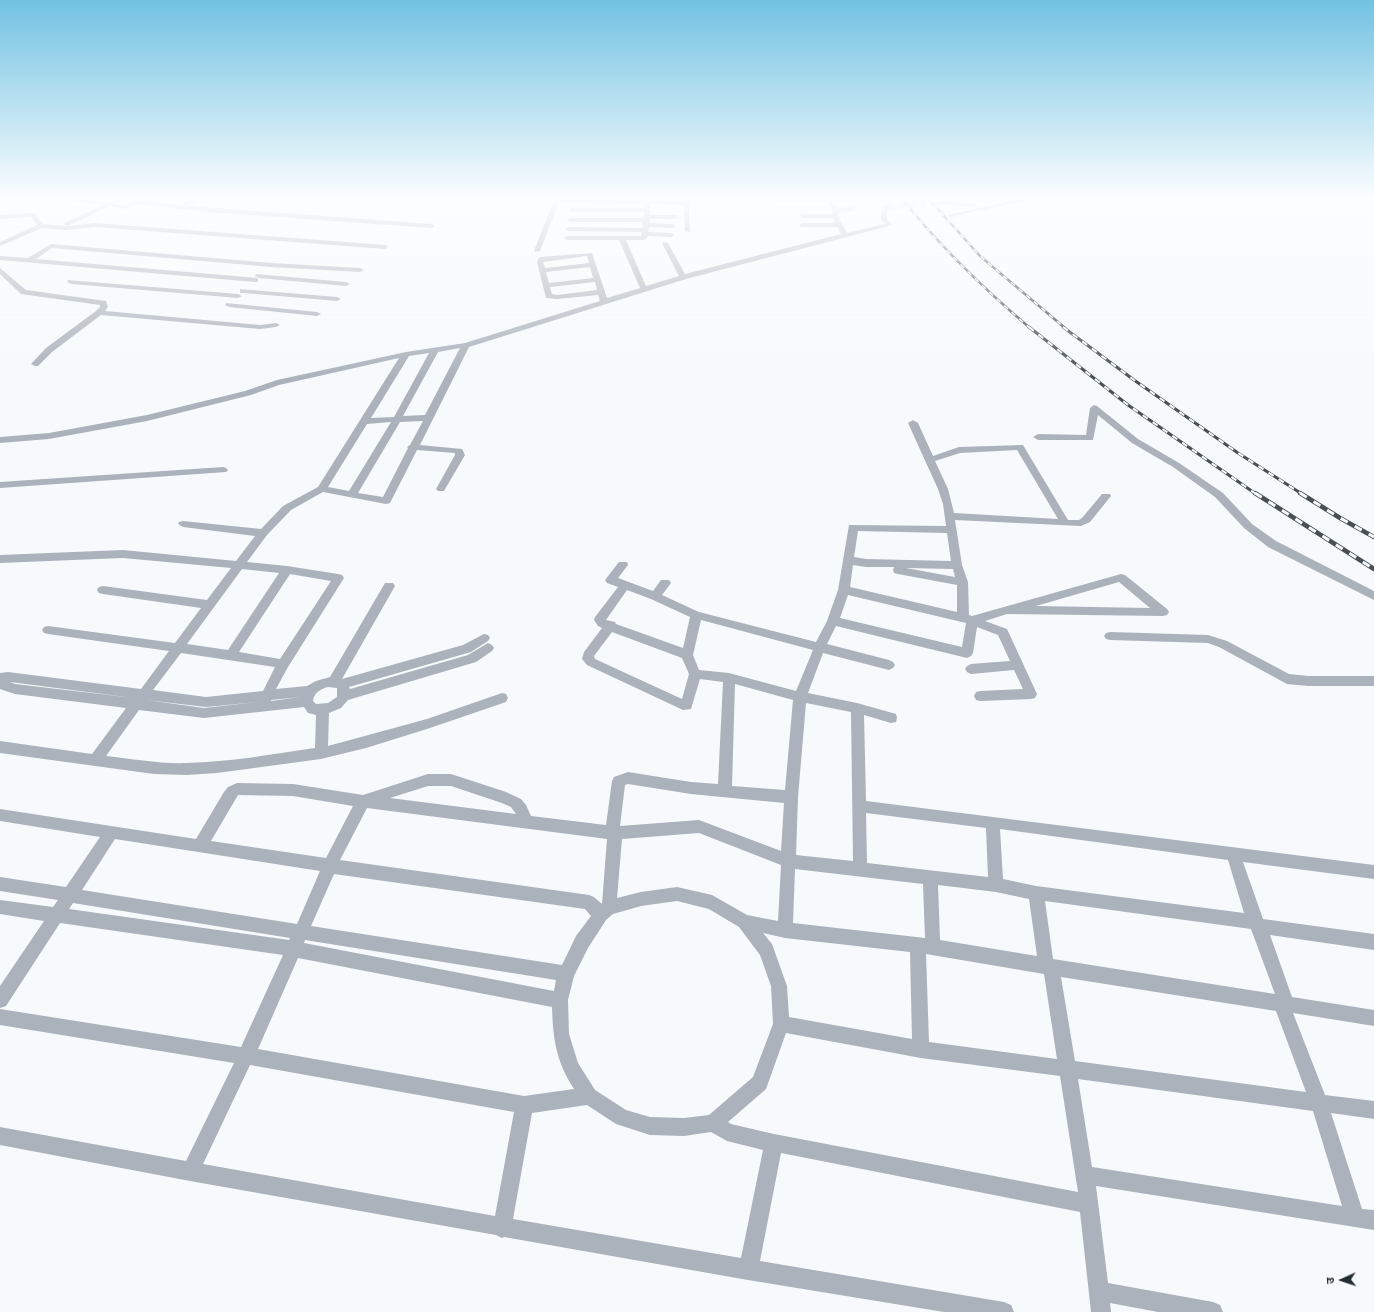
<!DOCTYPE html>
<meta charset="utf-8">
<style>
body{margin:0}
#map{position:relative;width:1374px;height:1312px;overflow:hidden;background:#f6fafd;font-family:Cabin,"Noto Sans Devanagari",sans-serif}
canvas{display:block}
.north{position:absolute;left:1322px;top:1260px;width:40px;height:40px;-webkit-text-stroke:3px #f6fafd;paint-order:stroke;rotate:267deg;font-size:11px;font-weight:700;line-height:16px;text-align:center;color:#232c32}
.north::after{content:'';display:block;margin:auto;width:14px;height:18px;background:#232c32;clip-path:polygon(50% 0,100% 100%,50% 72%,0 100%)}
</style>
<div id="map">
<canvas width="1374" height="1312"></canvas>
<div class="north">उ</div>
</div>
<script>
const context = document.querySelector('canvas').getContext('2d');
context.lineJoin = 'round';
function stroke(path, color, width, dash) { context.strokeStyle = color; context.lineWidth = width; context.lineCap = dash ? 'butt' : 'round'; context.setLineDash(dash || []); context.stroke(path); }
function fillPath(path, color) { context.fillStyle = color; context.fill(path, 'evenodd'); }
stroke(new Path2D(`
 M888 206 939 203`), '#ccd1d4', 7, [7, 3.5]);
fillPath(new Path2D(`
 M1 197H7L0 204Z
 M56 197C73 196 90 202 107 202 114 202 119 197 128 197L116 204 125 205 134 201H149L181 205 193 197H200L188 206 432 224 435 226 432 228 207 212 149 205H135L126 209 110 206 68 226 95 223 385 245 388 247 385 249 95 227 65 230 42 228 0 246V242L37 225 31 217 0 219V215L33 213 35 214 43 224 65 226H67L64 224 65 223 102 205 59 199Z
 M555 197 644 200V197H650V200L684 201 685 197H691L689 211 690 232 685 231 684 205 650 204V215H675L678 217 675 219H650L649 223 673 224 676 226 673 228 649 227 648 232 671 233 674 235 671 237 648 236 646 239 644 240H626L646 286 679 276 662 243 663 242 668 243 685 274 841 234 837 227H802L799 225 802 223H835L833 218H802L799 216 802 214H832L833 210 827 201H777L776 200 779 198 887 197V199L885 200 833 201 838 208 853 207 856 209 853 211 839 212 838 216 847 233 885 224 881 219V210L888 204 891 206 887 210V219L893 225 686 279 469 347 420 445 462 449 465 455 444 491H438L436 489 455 455V453L417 450 390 503 386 504 323 492 291 510 267 535 247 562 287 566 338 574 342 575 344 578 288 667 276 689 307 686 316 681 330 677 385 583H393L395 586 342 679 463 645 484 634 488 635 490 638 488 641 471 652 349 687 350 689 468 655 488 643 492 645 494 648 492 651 476 662 348 700 341 708 329 713 328 746 427 719 502 693 506 694 508 698 506 702 427 729 366 748 321 759 217 773 187 775 154 774 0 753V741L92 754 126 708 15 694 0 689V673L8 672 141 689 169 651 48 634 44 633 42 630 44 627 48 626 175 643 201 608 103 594 99 593 97 590 99 587 103 586 207 600 231 568 123 558 0 563V555L123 550 236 561 255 536 183 527 178 524 179 522 183 521 261 529 283 506 318 487 399 358 279 385 251 395 147 421 49 439 0 443V437L49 433 147 415 245 391 277 380 406 352 465 343 600 301 598 295 557 299 546 298 537 262 539 258 541 257 592 253 607 298 640 288 619 240H567L564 238 567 236H641L642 232 568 231 565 229 568 227 642 228 643 222H570L567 220 570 218H644V212H572L569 210 572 208H644V204L559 202 540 251 535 252 534 251ZM587 256 589 263 545 268 543 262ZM590 267 593 278 549 283 546 272ZM595 282 597 290 557 295 552 294 550 287ZM460 348 425 415 403 416 438 352ZM429 353 394 417 371 418 409 356ZM423 421 410 445 407 447 408 448 383 497 358 493 400 422ZM391 422 349 491 328 487 367 424ZM242 569 279 573 228 650 187 644ZM290 574 331 581 280 659 239 652ZM181 653 275 667 263 691 206 697 153 690ZM10 682 134 698 15 684ZM328 687 337 688V697L328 703 316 704 313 701C314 693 320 689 328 687ZM301 697 271 701V700ZM146 700 206 707 258 702 204 708ZM304 707 308 713 316 715 315 748C273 754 230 762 187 763 160 764 133 759 106 756L139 710 204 718Z
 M1031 197H1042L950 217 947 215Z
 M939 201H959L977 205 974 207 937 204 936 203Z
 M51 244 271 263 360 268 364 270 360 272 271 267 52 248 36 259 258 278V282H255L0 260V256L28 258Z
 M0 268 26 290 106 301 108 307 105 311 260 325 276 323 280 325 276 327 260 329 101 315 52 352 38 366H35L31 364 46 348 96 311 100 307V305L21 294 0 274Z
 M256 274 346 282 350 284 346 286 259 278 255 276Z
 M68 280 238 294 242 296 238 298 71 284 67 282Z
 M240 289 337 297 341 299 337 301 243 293H240Z
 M226 303 317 312 321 314 317 316 229 307 225 305Z
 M1094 405 1097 406 1138 439 1179 463 1223 493 1252 524 1276 541 1374 591V600L1268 547 1244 528 1215 497 1173 467 1132 443 1098 415 1093 440H1038L1033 437 1038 434 1086 435 1090 408Z
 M913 420 918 423 933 456 959 447 1023 445 1068 520H1079L1082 518 1102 494H1110L1111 496 1090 522 1081 526 955 520 962 565 968 582 969 615 972 616 1121 574 1125 575 1167 609 1169 612 1167 615 1163 616 1007 614 985 621 1007 629 1037 694 1035 698 1031 699 980 701 976 700 974 696 976 692 980 691 1023 689 1014 670 971 674 967 672 965 669 967 666 971 664 1010 661 998 635 977 627 973 653 971 656 967 658 836 626 827 644 889 660 893 662 895 665 893 668 889 670 823 653 808 693 857 703 896 714 897 718 896 722 891 723 864 715 866 801 1374 865V879L1243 862 1263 919 1374 934V950L1270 935 1292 997 1374 1010V1026L1293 1013 1325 1095 1374 1101V1119L1331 1113 1362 1209 1374 1210V1230L1096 1186 1108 1283 1213 1302 1220 1305 1223 1312H1158L1110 1303 1111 1312H1091L1080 1212 781 1153 760 1261 1004 1302 1011 1305 1014 1312H944L748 1280 504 1237 502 1238 496 1235 190 1181 0 1145V1127L186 1161 234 1063 0 1025V1009L241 1047 283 955 60 923 6 1006 0 1008V986L44 921 0 914V900L53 907 58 900 0 891V877L66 887 100 837 0 821V809L196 839 224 792 228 787 237 783 293 784 363 795 428 774H451L506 792 521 799 526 805 531 816 606 825 612 781 614 777 628 772 691 782 718 784 723 682 700 679 691 709 683 710 587 665 582 659 584 652 602 628 598 626 594 620 595 617 618 587 607 583 605 580 619 562H627L628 565 618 578 653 591 661 580H669L671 583 662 595 699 612 816 642 827 621 838 590 849 525 946 526 943 504 938 489 908 423ZM1017 450 1058 519 954 513 948 489 935 461 960 453ZM858 531 947 533 951 561 866 559 854 557ZM853 565 866 567H894L893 570 894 573 898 574 957 585V612L850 587ZM906 568 953 569 955 577ZM1119 582 1150 608 1036 606ZM627 590 651 599 690 617 683 648 616 624 615 622 606 620ZM848 595 966 623 962 647 840 618ZM701 620 813 650 796 691 729 673 699 670 693 655ZM612 632 682 658 689 674 682 699 595 659 594 656ZM735 684 793 700 785 790 732 786ZM806 703 851 712 853 861 796 855 798 797ZM628 784 691 794 784 803 781 851 699 820 620 826 625 785ZM428 786H451L502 803 511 807 516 814 390 798ZM238 795 293 796 353 806 326 858 211 841ZM367 808 607 839 602 904 594 897 589 895 340 860ZM866 813 986 828 988 877 867 863ZM1000 829 1228 860 1244 913 1036 886 1003 879ZM699 833 781 865 778 921 747 915 712 895 677 887 641 892 617 898 622 839ZM115 839 320 871 297 924 82 890ZM795 869 923 884 925 938 793 923ZM334 874 585 909 591 916 576 936 562 965 311 926ZM938 885 996 892 1029 899 1037 956 940 940ZM677 901 709 909 739 927 760 955 771 986 773 1024 753 1077 709 1115 684 1118 650 1117 626 1110 595 1090 578 1063 569 1034 568 1000 574 976 588 948 606 920 613 914 641 906ZM1045 901 1251 929 1275 994 1053 959ZM73 903 290 938 289 940 69 909ZM763 933 785 938 910 952 912 1039 789 1017 787 986 772 944ZM305 940 556 980 554 991 304 943ZM926 954 1044 974 1057 1059 929 1042ZM298 958 552 1007C553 1039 556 1061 574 1089L524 1096 258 1049ZM1061 977 1276 1011 1306 1092 1075 1061ZM786 1033 921 1058 1060 1076 1078 1192 774 1134 731 1124 728 1122 766 1089ZM250 1065 514 1112 495 1216 203 1164ZM1078 1079 1313 1111 1342 1206 1092 1167ZM587 1105 616 1124 650 1135 684 1136 711 1132 727 1141 763 1150 741 1258 513 1219 532 1113Z
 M223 467 226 468 228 470 226 472 0 488V482Z
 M1110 632 1208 635 1227 641 1289 674 1308 676H1374V686H1308L1287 684 1219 647 1208 643 1110 640 1106 639 1104 636 1106 633Z`), '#abb2bb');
const railFar2 = new Path2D(`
 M901 197C939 246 983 288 1030 328
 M927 197 980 256 1065 328`);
const railFar1 = new Path2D(`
 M1029 327 1128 405 1256 494
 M1063 327 1134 380 1238 453 1302 494`);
const rail = new Path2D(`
 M1255 493 1374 569
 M1300 493 1340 518 1374 537`);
stroke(railFar2, '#485056', 2.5);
stroke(railFar1, '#485056', 3);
stroke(rail, '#485056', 4.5);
stroke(railFar2, '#f6fafd', 1.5, [5]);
stroke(railFar1, '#f6fafd', 2, [6]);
stroke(rail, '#f6fafd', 3, [8]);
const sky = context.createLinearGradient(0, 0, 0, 380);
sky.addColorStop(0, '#72c2e2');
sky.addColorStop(0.52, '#fbfdfe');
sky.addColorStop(1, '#fbfdfe00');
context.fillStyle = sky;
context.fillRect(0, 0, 1374, 380);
</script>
